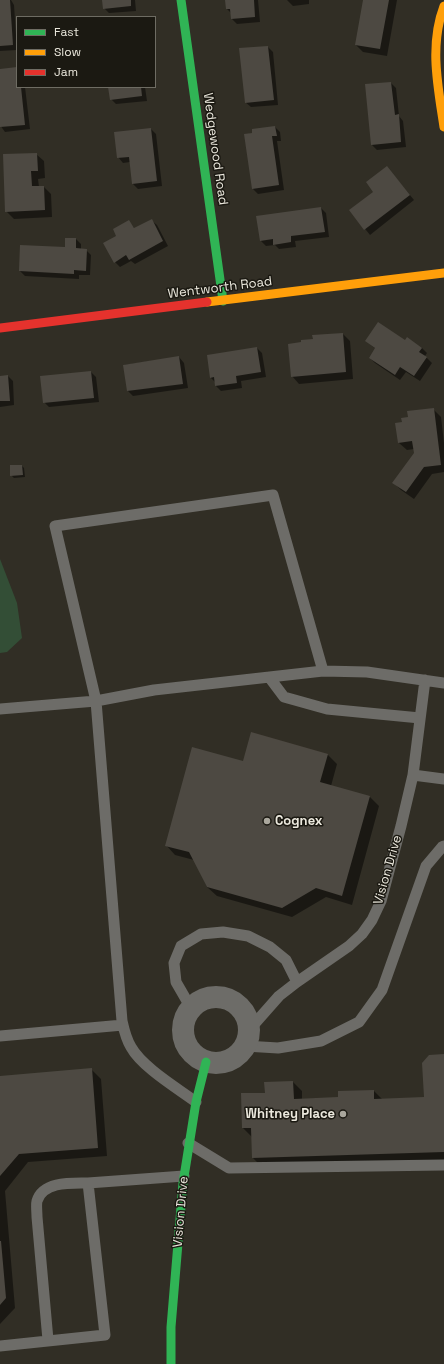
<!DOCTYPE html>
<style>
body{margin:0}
#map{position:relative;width:444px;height:1364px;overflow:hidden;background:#312e25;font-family:"Space Grotesk",sans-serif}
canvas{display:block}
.legend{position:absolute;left:16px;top:16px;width:140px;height:72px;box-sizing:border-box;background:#1b1912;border:1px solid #6e6c63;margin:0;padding:5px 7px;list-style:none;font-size:12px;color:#ebe8dd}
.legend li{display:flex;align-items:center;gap:8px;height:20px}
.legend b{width:20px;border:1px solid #6e6c63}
</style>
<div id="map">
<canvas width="444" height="1364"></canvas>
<ul class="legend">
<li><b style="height:5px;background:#30b455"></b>Fast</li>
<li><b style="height:5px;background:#ff9f0a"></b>Slow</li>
<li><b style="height:5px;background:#e5322d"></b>Jam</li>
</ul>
</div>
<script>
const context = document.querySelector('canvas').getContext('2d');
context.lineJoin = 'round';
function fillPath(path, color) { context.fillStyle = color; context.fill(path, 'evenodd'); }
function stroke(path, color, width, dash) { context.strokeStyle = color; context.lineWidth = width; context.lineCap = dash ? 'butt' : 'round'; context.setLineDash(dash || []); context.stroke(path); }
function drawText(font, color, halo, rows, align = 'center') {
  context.font = font + ' "Space Grotesk",sans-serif'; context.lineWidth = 3; context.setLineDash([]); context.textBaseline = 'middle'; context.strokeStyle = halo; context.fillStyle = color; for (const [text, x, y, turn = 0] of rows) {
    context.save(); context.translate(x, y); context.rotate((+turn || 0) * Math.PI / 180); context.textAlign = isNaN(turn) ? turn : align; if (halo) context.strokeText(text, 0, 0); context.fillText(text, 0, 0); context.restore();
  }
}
fillPath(new Path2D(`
 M0 559 17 603 22 638 7 652 0 653Z`), '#334e36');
fillPath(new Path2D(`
 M0 0H11L14 5 17 50 0 51Z
 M103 0H135L136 11 109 13 104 8Z
 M226 0H258L260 22 237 24 232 19 231 13 227 9Z
 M287 0H309V4L293 6Z
 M364 0H397L387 56 363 52 356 45Z
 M268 47 273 52 278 105 251 107 245 102Z
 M17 68V87H25L30 129 5 132 0 125V70Z
 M391 83 396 88 399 116 403 121 406 147 377 150 372 145Z
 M109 87H145L147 101 116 104 111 99Z
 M275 127 280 132 281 141H277L284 190 258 194 253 189 245 135Z
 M151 129 156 134 162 186 138 189 133 184 130 162 123 163 118 157Z
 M36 154 44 161 45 178 38 179 39 187H44L51 194 52 217 14 219 6 211Z
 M387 167 414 200 370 235 350 210 374 192Z
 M321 208 326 213 329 237 295 241 296 247 279 249 275 245 266 246 261 241 257 217Z
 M151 220 157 225 168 246 135 264 131 261 120 267 115 262 118 236 129 222 135 229Z
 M76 239 81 244V250H86L91 255 90 275H79V279L25 276 20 271 66 248Z
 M343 334 350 341 353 379 299 384 292 376 314 340Z
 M366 341 422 348 427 353 425 356 432 363 420 381 406 372 400 380 375 363 370 358 376 349Z
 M257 348 262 353 266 377 241 381 242 388 221 391 216 386 215 382 211 378 208 356Z
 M179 357 184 363 188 388 133 396 128 391 124 365Z
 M91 372 96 377 99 402 49 407 44 402Z
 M8 376 13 381 14 405 0 407V377Z
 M433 409 441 417 444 443V472L432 474 414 499 401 490 394 483 415 453 414 449 407 450 399 443 396 424 403 423Z
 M22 466 24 468 25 477 14 478 11 475Z
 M328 755 337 764 331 786 370 797 379 806 352 905 326 897 292 917 217 896 207 887 194 860 175 855 166 845 243 762Z
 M444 1055V1161L262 1167 253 1158 252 1137 243 1128 242 1094H266L293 1082 302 1091V1099L339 1098 374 1091 383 1100 425 1098Z
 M91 1069 101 1079 107 1156 28 1162 5 1191 15 1308 0 1324V1077Z`), '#0007');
fillPath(new Path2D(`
 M0 0H10L13 45 0 46Z
 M102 0H131V6L103 9Z
 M225 0H254L255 17 231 19 230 9H226Z
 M363 0H389L380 49 355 45Z
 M268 46 274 100 245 103 239 48Z
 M17 67V87H21L25 125 0 127V69Z
 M391 82 395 115 399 114 401 142 371 145 365 84Z
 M108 87H141L142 96 110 100Z
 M275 126 277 136H272L279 185 252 189 244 134 252 133V129Z
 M151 128 157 181 132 184 129 157 117 158 114 132Z
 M37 153 38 171H31L32 186H44L45 210 5 212 3 154Z
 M387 166 410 195 364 230 349 210 373 192 366 182Z
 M321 207 325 232 291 236V242L273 245V239L260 241 256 216Z
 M152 219 163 241 129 260 126 255 114 263 103 243 116 236 113 229 129 220 134 228Z
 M65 238H76V248L87 249 86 271 74 270V274L19 271 20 245 65 247Z
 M378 322 405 340 407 337 422 348 419 352 427 357 414 376 400 367 395 375 369 358 375 348 365 341Z
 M343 333 346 372 291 377 288 344 301 342V340L313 339 312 335Z
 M257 347 261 372 236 376 237 383 215 386 214 377 210 378 207 355Z
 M179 356 183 384 127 391 123 365Z
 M91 371 94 398 43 403 40 376Z
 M8 375 10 401H0V376Z
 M434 408 441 465 424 467 406 492 392 483 414 453 412 441 398 443 395 423 402 422 401 418 408 417 407 411Z
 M10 465H22L23 475 10 476Z
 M251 732 328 754 320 782 370 796 342 896 316 888 282 908 207 887 189 852 165 846 192 747 243 761Z
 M444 1054V1152L252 1158 251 1128H242L241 1093H265L264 1082 293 1081 294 1099 338 1097V1091L374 1090V1099L424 1097 422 1063 429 1055Z
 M92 1068 98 1148 19 1154 0 1176V1076Z
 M0 1241H1L6 1298 0 1305Z`), '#4d4942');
stroke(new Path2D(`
 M269 677 284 697 327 709 420 718
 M0 709 96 701 154 690 323 671 367 672 444 683
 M413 775 444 779
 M191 1008 176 982 174 963 181 946 201 934 223 932 248 936 270 947 286 960 297 982
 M249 1030 279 996 297 982 349 946 362 934 372 920 381 901 401 826 413 775 425 680
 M0 1036 123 1025
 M245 1046 278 1048 321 1041 359 1022 382 990 426 866 442 847 444 846
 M196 1102C177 1088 142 1067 131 1047 126 1039 124 1030 122 1021L96 701 55 526 273 495 323 671
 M188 1143 229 1168 444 1165
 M48 1340 37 1217C37 1212 36 1205 37 1201 43 1181 72 1183 88 1183
 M0 1346 105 1335 88 1183 184 1176`), '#6d6c68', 11);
stroke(new Path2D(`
 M183 1030a33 33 0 1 1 66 0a33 33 0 1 1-66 0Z`), '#6d6c68', 22);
stroke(new Path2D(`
 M181 0 223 301
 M171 1364V1327L183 1183 196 1102 206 1062`), '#30b455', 9);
stroke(new Path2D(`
 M444 6C429 45 438 87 444 127
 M207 302 444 273`), '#ff9f0a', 9);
stroke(new Path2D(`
 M0 328 207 302`), '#e5322d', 9);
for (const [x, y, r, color] of [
 [267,821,4,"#aaa79d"],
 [343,1114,4,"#aaa79d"]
]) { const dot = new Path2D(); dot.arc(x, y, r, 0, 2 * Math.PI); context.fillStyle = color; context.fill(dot); stroke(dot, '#1b1912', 1.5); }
drawText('13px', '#ebe8dd', '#1b1912', [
 ["Wedgewood Road",215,149,82],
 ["Wentworth Road",220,288,-7],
 ["Vision Drive",388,870,-74],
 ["Vision Drive",181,1212,-85]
]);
drawText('bold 13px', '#ebe8dd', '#1b1912', [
 ["Cognex",275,821],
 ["Whitney Place",335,1114,"right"]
], 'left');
</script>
